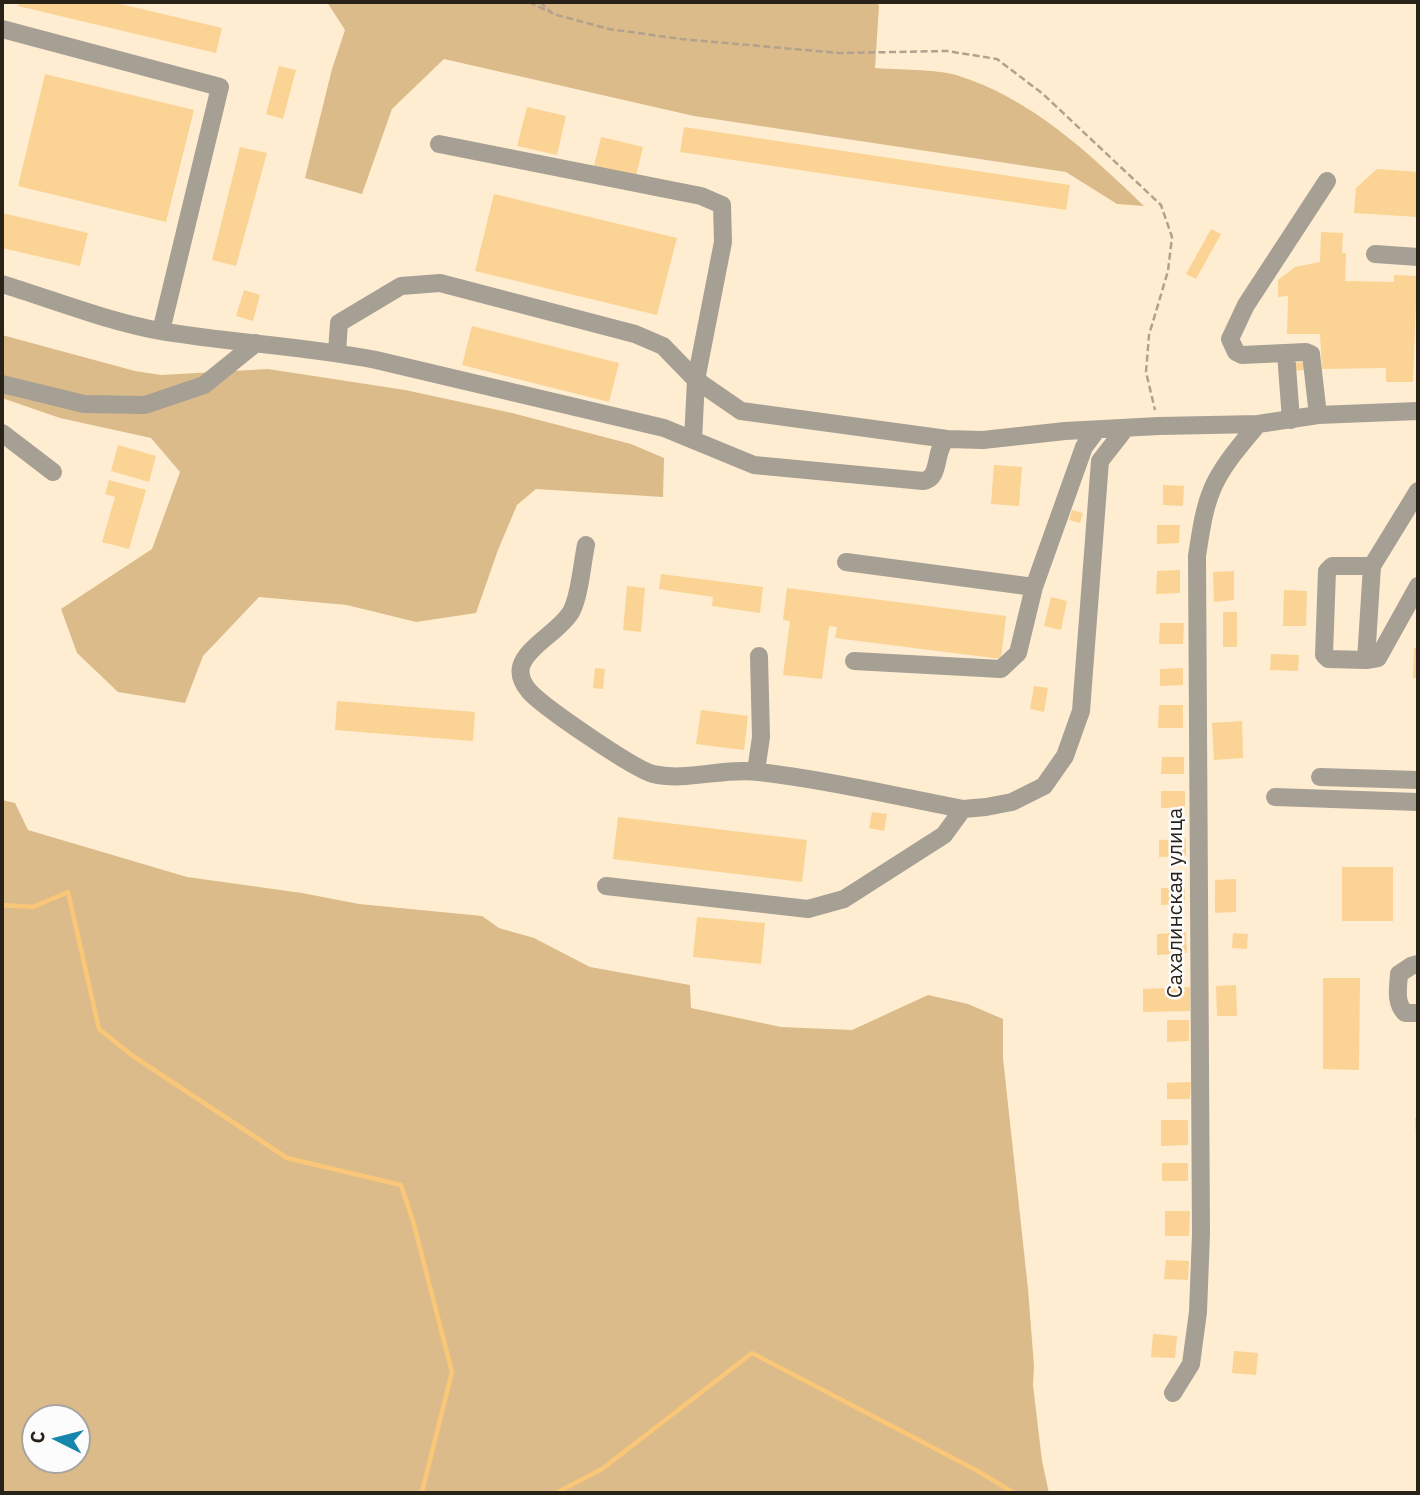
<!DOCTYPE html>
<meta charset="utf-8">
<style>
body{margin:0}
#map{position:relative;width:1420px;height:1495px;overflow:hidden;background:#ffedd1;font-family:"IBM Plex Sans",sans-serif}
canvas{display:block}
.frame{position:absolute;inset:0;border:4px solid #292218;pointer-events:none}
.north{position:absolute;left:21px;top:1404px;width:70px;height:70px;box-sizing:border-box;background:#fcfcfc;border:2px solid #a8a5a1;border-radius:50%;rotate:276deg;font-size:19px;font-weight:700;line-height:28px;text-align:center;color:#292218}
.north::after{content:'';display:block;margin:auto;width:24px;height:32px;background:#1686ac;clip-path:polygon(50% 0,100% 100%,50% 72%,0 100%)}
</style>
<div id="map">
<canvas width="1420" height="1495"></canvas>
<div class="frame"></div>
<div class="north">С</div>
</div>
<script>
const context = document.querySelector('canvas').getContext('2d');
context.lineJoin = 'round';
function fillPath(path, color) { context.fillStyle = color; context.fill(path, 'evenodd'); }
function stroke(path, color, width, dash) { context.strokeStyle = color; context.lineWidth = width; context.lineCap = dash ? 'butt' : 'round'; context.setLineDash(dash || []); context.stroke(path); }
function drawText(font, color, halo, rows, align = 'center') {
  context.font = font + ' "IBM Plex Sans",sans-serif'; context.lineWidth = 5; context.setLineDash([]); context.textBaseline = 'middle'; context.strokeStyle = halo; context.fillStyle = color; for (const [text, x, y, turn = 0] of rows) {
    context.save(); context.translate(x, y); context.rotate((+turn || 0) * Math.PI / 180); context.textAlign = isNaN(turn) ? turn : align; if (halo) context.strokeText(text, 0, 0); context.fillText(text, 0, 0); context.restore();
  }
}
fillPath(new Path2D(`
 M327 2H877L879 6 875 68C898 70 935 69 956 75 1031 98 1089 153 1144 206L1117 204 1066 172 694 116 444 59 392 109 362 194 305 178 332 69 345 30Z
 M2 335 135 371 161 375 268 369 405 390 512 413 631 444 664 458 663 497 536 489 517 505 498 550 476 613 416 622 347 605 259 597 203 656 185 703 118 692 77 653 61 609 152 549 180 472 151 438 60 418 2 398Z
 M2 800 15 803 28 830 187 877 302 893 359 904 482 916 499 928 534 938 590 967 690 985 691 1008 781 1027 852 1030 928 995 968 1004 1003 1019V1058L1028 1289 1034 1366 1033 1385 1042 1461 1049 1493H2ZM35 1418H77V1460H35Z`), '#dbbb89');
stroke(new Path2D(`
 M2 905 33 907 68 892 99 1029 133 1056 287 1158 401 1185 413 1221 452 1372 422 1492 424 1493
 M556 1493 602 1469 752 1353 976 1470 1014 1493`), '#f9c777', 4.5);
fillPath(new Path2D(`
 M19 2H112L222 28 216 53 18 6Z
 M279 66 296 70 283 119 266 114Z
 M45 74 194 110 166 222 18 186Z
 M527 107 566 116 557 155 517 146Z
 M684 127 1070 185 1066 210 680 152Z
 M601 137 643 147 636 176 594 166Z
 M240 147 267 153 236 266 212 260Z
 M1377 169 1418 172V217L1354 213 1356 188Z
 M494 194 677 238 657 315 475 271Z
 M2 213 88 233 80 266 2 248Z
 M1211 229 1221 234 1196 279 1186 274Z
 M1321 232 1343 233 1342 253H1346L1345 281 1394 282V275L1417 276 1413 382H1386V368L1322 369 1320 334H1287L1288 296 1278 297V280L1295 267 1320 262Z
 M244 290 260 295 253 321 236 316Z
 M472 326 619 363 609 402 462 365Z
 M1305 362V370L1293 371V363Z
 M118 445 156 456 149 482 111 471Z
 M994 465 1022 467 1019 506 991 504Z
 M109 480 146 490 129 549 102 542 115 497 105 494Z
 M1163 485 1184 486 1183 506 1163 505Z
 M1072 510 1083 513 1080 523 1069 520Z
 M1157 525H1180L1179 543 1157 544Z
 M1180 570V593L1156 594 1157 571Z
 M1234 571V600L1214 602 1213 572Z
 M661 574 763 587 760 613 712 606 713 597 659 589Z
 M627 586 645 588 641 632 623 630Z
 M787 588 1006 616 1001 659 835 638 837 627 829 626 822 679 783 675 790 621 783 620Z
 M1284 590 1307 591 1306 626H1283Z
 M1051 597 1067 601 1061 630 1044 626Z
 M1223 612H1237V647H1223Z
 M1160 623H1184L1183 644H1159Z
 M1414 648H1418V678H1413Z
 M1271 654 1299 655 1298 671 1270 670Z
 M595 668 605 669 603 689 593 688Z
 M1183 668V685L1160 686V669Z
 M1034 686 1048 688 1044 712 1030 709Z
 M337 701 475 712 473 741 335 730Z
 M1159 705H1183V728H1158Z
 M701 710 748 716 744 750 696 744Z
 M1242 721 1243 758 1214 760 1212 723Z
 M1162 757H1184V774H1161Z
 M1161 791H1185V807L1161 808Z
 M872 812 887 814 884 831 869 828Z
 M618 817 807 840 802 882 613 859Z
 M1186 839V856L1159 857V840Z
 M1342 867H1393V921H1342Z
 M1236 879V912L1215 913V880Z
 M1161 888H1185V904L1161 905Z
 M697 917 765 923 761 964 693 957Z
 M1186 932 1187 953 1157 955V934Z
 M1233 933 1248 934 1247 949 1232 948Z
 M1323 978H1360L1359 1070 1323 1069Z
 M1236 985 1237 1016H1217L1216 986Z
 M1190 987V1011L1143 1012V989Z
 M1167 1020H1189V1041L1167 1042Z
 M1191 1082 1190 1099H1167V1083Z
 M1415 1118H1418V1138H1416Z
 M1161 1120H1188V1145L1161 1146Z
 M1162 1163H1188V1181H1162Z
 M1165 1211H1190L1189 1236H1165Z
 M1166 1260 1189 1261 1188 1280 1164 1279Z
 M1153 1334 1177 1336 1175 1358 1151 1357Z
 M1234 1351 1258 1353 1256 1375 1232 1373Z`), '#fbd394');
stroke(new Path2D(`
 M529 2 550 12
 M540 2 553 14 609 29 681 39 839 53 947 51 997 59 1043 94 1161 205 1172 237 1168 271 1149 335 1146 372 1155 410`), '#b0a28d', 2.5, [7, 3.5]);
stroke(new Path2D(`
 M2 29 220 87 161 331
 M439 144 701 196 722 205 723 242 696 380 693 440
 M1375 254 1418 257
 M2 284C54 300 106 321 160 331 231 343 305 346 376 360L664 428 754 465 923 481C942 478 933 450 947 439L983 440 1065 431 1159 426 1258 424 1318 415 1418 411
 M337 352 339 323 401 286 440 283 635 334 663 346 696 380 741 411 947 439
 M1286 353 1291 420
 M2 384 84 404 145 405 204 385 256 343
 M1318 415 1311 354 1306 352 1242 355 1236 352 1230 339 1246 305 1327 181
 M2 433 53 472
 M1418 491 1372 566 1366 660 1378 658 1418 586
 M586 545C582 563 580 596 571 612 560 631 526 647 521 667 519 676 524 685 529 691 543 707 634 769 653 774 687 782 724 767 759 772 827 780 896 796 963 809
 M846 562 1034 587
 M1366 660 1328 659 1324 655 1327 571 1332 566H1372
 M854 661 1001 669 1018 653 1034 587 1084 447 1096 431
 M756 771 761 737 759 656
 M1320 777 1418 780
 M1275 797 1418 802
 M606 886 808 909 844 899 944 835 963 809 986 807 1012 802 1044 786 1065 756 1081 711 1100 461 1125 429
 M1418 964 1411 966 1399 974C1398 989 1395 1002 1405 1013H1418
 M1173 1393 1191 1364 1198 1312 1201 1234 1197 556C1201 531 1204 504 1216 481 1227 460 1243 442 1258 424`), '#a69f94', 18);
drawText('21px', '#292218', '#fcfcfc', [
 ["Сахалинская улица",1176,903,-90]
]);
</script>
